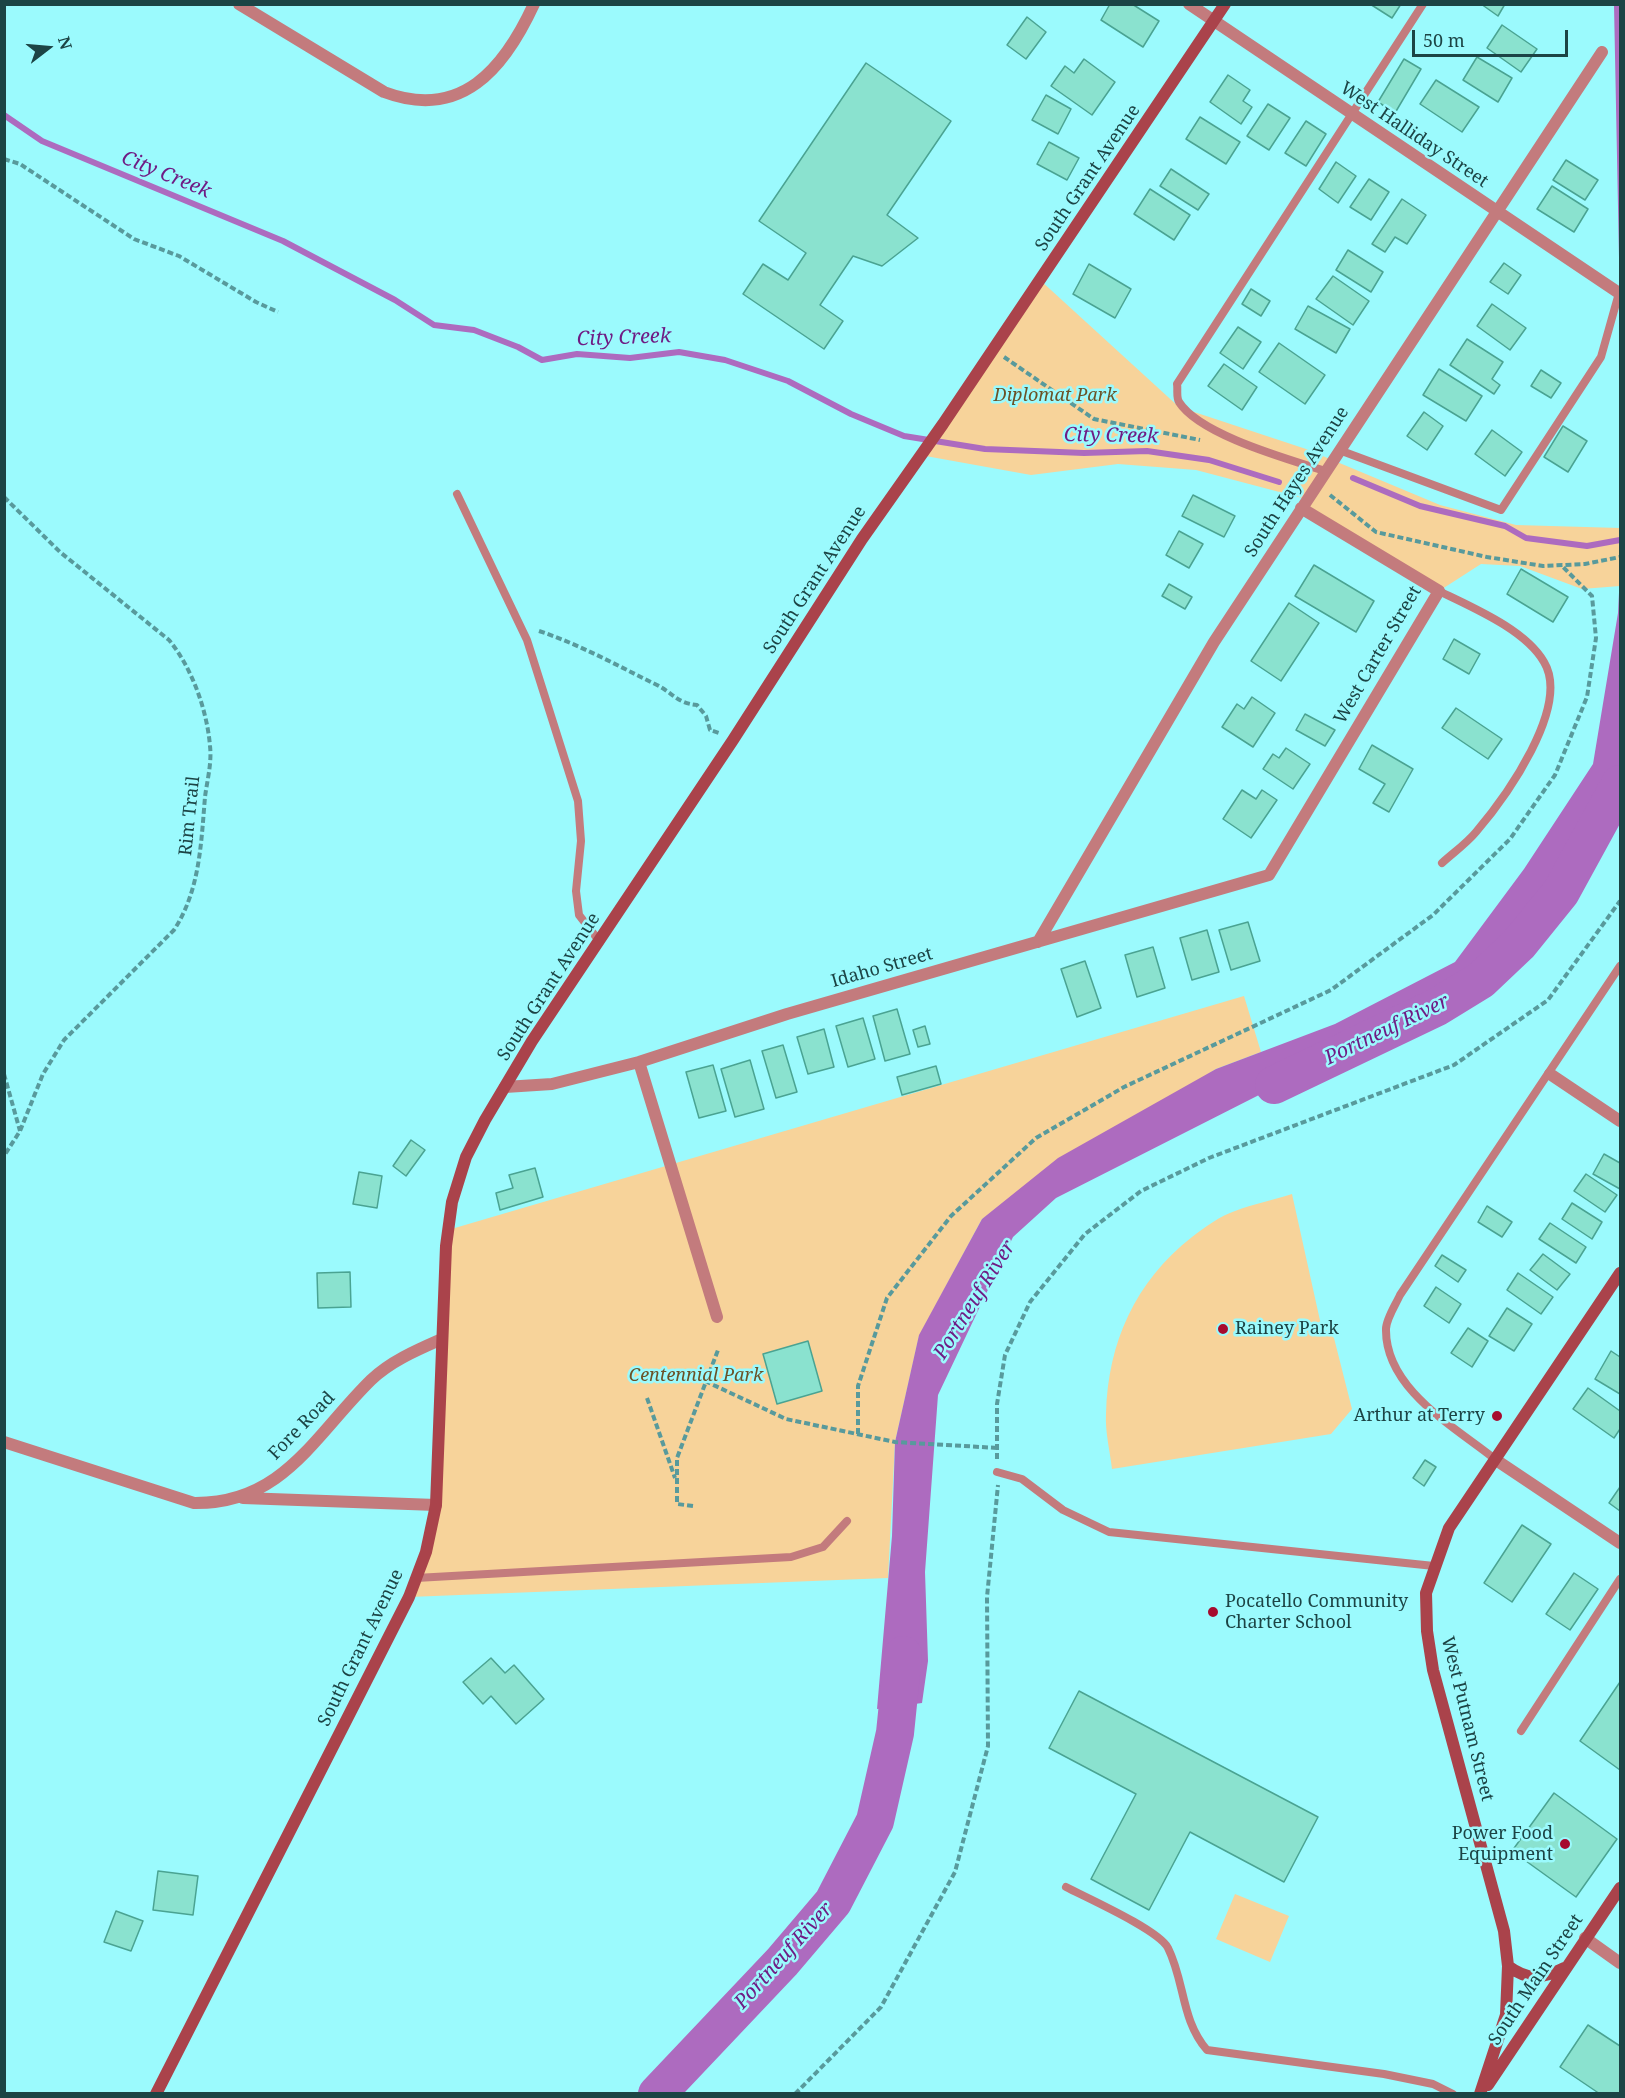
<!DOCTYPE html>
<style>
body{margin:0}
#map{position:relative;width:1625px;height:2098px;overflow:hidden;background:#9bfafd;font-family:"Noto Serif",serif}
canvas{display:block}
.frame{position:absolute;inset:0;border:6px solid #1c4445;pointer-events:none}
.north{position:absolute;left:18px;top:18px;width:60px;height:60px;-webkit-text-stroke:4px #9bfafd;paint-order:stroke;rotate:74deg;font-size:16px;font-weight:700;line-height:24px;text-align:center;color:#1c4445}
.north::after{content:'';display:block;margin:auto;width:21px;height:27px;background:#1c4445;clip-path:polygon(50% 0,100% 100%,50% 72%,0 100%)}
.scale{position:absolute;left:1412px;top:30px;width:156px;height:27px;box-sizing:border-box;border:3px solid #1c4445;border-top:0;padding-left:8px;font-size:18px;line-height:21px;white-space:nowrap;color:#1c4445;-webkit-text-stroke:4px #9bfafd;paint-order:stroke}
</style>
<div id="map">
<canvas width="1625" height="2098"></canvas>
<div class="frame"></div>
<div class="north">N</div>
<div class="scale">50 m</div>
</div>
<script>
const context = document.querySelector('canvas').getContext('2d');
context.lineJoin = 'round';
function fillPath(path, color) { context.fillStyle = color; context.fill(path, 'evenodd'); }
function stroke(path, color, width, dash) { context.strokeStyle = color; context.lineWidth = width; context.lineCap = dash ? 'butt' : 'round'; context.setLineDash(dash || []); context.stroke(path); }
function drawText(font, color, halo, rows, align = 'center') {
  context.font = font + ' "Noto Serif",serif'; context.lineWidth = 5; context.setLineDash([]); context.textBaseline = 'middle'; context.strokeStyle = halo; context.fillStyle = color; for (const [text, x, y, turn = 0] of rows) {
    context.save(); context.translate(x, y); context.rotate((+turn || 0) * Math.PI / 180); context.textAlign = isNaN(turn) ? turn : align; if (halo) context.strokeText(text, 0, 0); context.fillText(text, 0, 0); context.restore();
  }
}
fillPath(new Path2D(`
 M1040 280 1179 407 1306 449 1440 505 1516 525 1620 528V586L1582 589 1520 566 1481 564 1439 591 1301 508 1306 499 1196 470 1118 464 1031 475 920 455Z
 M1244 996 1261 1052 1216 1069 982 1219 919 1336 895 1442 888 1578 409 1597 436 1505 448 1230Z
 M1292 1194 1321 1325 1334 1338 1352 1409 1331 1434 1112 1469C1110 1451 1105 1432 1106 1414 1108 1342 1135 1282 1192 1237 1205 1227 1220 1216 1235 1211 1253 1204 1273 1200 1292 1194Z
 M1235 1894 1289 1916 1270 1962 1216 1939Z`), '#f7d39a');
fillPath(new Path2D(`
 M1614 5H1620V308Z
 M1620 572V777L1561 892 1464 991 1056 1198 1013 1237 938 1395 925 1572 928 1661 922 1703 877 1709 892 1536 895 1442 919 1335 982 1219 1058 1158 1216 1069 1335 1024 1455 962 1524 869 1593 764 1618 613Z`), '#ad6bbf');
stroke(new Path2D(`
 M4 115 42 141 283 241 395 300 434 325 474 330 518 347 542 360 577 354 630 358 679 352 725 360 788 381 851 414 904 436 985 449 1084 453 1147 451 1209 460 1279 482
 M1353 478 1420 506 1505 526 1526 538 1587 546 1620 540`), '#ad6bbf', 6);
stroke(new Path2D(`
 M1274 1085 1437 1007 1481 980 1519 944 1561 892 1620 784
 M657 2094 782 1962 833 1902 875 1821 895 1733 903 1655`), '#ad6bbf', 38);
const building = new Path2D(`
 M1110 4H1132L1159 21 1143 47 1101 20Z
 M1370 4H1401L1392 18Z
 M1481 4H1505L1498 16Z
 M1027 17 1046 32 1026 59 1007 45Z
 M1502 25 1537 49 1521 72 1487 48Z
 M1477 57 1512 78 1498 102 1463 80Z
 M1084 59 1115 82 1092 115 1051 86 1065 66 1074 73Z
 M1404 59 1421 69 1395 113 1378 102Z
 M866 63 951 121 887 215 918 238 882 266 853 256 820 305 843 321 824 349 743 294 763 264 788 280 806 253 759 221Z
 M1228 75 1250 90 1243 101 1252 107 1241 124 1210 102Z
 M1436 80 1479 107 1462 132 1420 104Z
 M1046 95 1071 109 1058 134 1032 120Z
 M1268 104 1290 118 1269 150 1247 136Z
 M1200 117 1240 142 1226 164 1186 139Z
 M1306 121 1326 134 1306 166 1285 153Z
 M1049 142 1079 158 1067 180 1037 164Z
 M1566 160 1598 180 1585 200 1553 180Z
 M1336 162 1356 176 1338 203 1319 189Z
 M1171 169 1209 194 1198 210 1160 186Z
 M1369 179 1389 192 1371 220 1350 207Z
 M1552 186 1588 209 1574 232 1537 209Z
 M1150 189 1190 215 1174 240 1134 214Z
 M1402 199 1426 215 1407 244 1395 237 1385 252 1372 244Z
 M1348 250 1383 272 1371 292 1336 270Z
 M1504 263 1521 275 1508 294 1490 282Z
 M1089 264 1131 289 1115 318 1073 294Z
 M1333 276 1369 301 1353 325 1316 299Z
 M1251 289 1270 301 1261 316 1242 304Z
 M1492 304 1526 328 1510 350 1477 326Z
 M1308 306 1350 329 1336 353 1295 329Z
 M1238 327 1261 342 1243 369 1220 353Z
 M1467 339 1503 362 1492 379 1500 385 1494 394 1450 365Z
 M1279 343 1325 375 1305 404 1259 372Z
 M1224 364 1257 387 1242 410 1208 386Z
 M1439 369 1482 396 1466 421 1423 395Z
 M1541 370 1561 383 1551 398 1531 386Z
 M1424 412 1443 426 1427 450 1407 436Z
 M1563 426 1587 441 1568 472 1544 457Z
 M1492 430 1522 452 1505 476 1475 454Z
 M1193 495 1235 516 1224 537 1182 516Z
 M1179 531 1203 544 1189 568 1166 555Z
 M1314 565 1374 601 1356 632 1295 596Z
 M1521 569 1568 597 1553 622 1507 594Z
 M1169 584 1192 597 1185 609 1162 596Z
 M1289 603 1319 623 1281 681 1251 661Z
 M1454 639 1480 654 1469 674 1443 659Z
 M1252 697 1275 713 1253 747 1222 727 1237 704 1244 709Z
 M1456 708 1502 739 1488 759 1442 728Z
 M1305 714 1335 730 1325 746 1296 730Z
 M1372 745 1413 769 1389 812 1373 803 1385 784 1359 769Z
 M1286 748 1310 764 1293 789 1263 769 1273 754 1279 758Z
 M1242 790 1256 799 1262 790 1277 800 1251 838 1223 819Z
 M1248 922 1260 961 1231 970 1219 930Z
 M1207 930 1219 972 1192 980 1180 938Z
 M1153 947 1165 988 1137 997 1125 955Z
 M1085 961 1101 1008 1077 1017 1061 969Z
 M897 1009 910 1054 885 1061 873 1016Z
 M863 1018 875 1059 848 1067 836 1026Z
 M925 1026 930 1044 918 1047 913 1030Z
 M824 1029 834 1067 808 1074 797 1037Z
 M783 1045 797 1092 776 1098 762 1051Z
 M750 1060 764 1109 735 1117 721 1069Z
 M713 1065 726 1111 699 1118 686 1072Z
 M936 1066 941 1084 902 1095 897 1077Z
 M411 1140 425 1150 406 1176 393 1166Z
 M1604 1154 1620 1163V1189L1593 1174Z
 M535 1168 543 1197 500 1210 496 1193 513 1188 509 1175Z
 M359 1172 382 1176 377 1208 353 1204Z
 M1586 1174 1617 1195 1605 1212 1574 1191Z
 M1572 1203 1602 1222 1592 1239 1562 1219Z
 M1487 1206 1512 1222 1502 1237 1478 1222Z
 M1550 1223 1586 1247 1576 1263 1539 1239Z
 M1543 1254 1570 1274 1557 1290 1530 1270Z
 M1442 1255 1466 1270 1458 1282 1435 1266Z
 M350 1272 351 1307 318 1308 317 1273Z
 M1518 1273 1553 1297 1541 1314 1507 1290Z
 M1436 1287 1461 1304 1449 1323 1424 1306Z
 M1507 1308 1532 1324 1514 1351 1489 1336Z
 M1468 1328 1488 1341 1472 1367 1451 1353Z
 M808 1341 822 1391 777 1404 763 1354Z
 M1611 1351 1620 1357V1394L1595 1379Z
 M1588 1388 1620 1411V1429L1614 1438 1573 1409Z
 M1425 1460 1436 1467 1424 1486 1413 1478Z
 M1620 1487V1511L1609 1503Z
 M1522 1525 1551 1544 1512 1602 1484 1583Z
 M1574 1573 1598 1589 1570 1630 1546 1614Z
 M491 1658 505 1673 514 1665 544 1699 516 1724 491 1696 483 1704 463 1682Z
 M1620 1682V1770L1580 1741Z
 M1079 1691 1318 1817 1284 1882 1190 1832 1149 1910 1091 1879 1136 1794 1049 1748Z
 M1554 1793 1617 1839 1576 1897 1512 1851Z
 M158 1871 198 1876 193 1915 153 1910Z
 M116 1911 143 1921 131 1951 104 1942Z
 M1588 2025 1620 2046V2094H1600L1560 2067Z`);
fillPath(building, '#8ae2cf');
stroke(building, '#4aa392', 1.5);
stroke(new Path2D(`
 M4 159 20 164 134 239 179 256 256 302 278 312
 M1004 357 1094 419 1200 440
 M1330 495 1376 532 1487 557 1543 566 1585 564 1620 557
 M4 497 60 552 169 640C192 668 207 710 210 746 212 763 207 781 205 797 201 844 200 890 174 930L64 1040 43 1074 20 1131 4 1156
 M539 631C581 645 618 666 657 685 674 694 677 703 697 705L706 716 710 730 719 733
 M4 1074 20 1131
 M705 1381 786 1419 895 1442 998 1448
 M647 1398 675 1478
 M858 1434V1386L887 1298 951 1216 1036 1138 1124 1087 1331 990 1433 915 1510 839 1555 775 1587 697 1596 638 1592 596 1561 565
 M997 1459V1404L1005 1355 1030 1302 1085 1234 1141 1191 1209 1158 1454 1065 1548 1000 1620 901
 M693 1506 677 1504V1458L718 1350
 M795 2094 881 2007 955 1872 988 1746 987 1597 998 1485`), '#589a9c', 4, [6, 3]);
stroke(new Path2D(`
 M1339 450 1501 510 1601 357 1619 293
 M1325 471C1288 459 1200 435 1179 402 1176 397 1178 389 1177 384L1423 4
 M457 494 527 640 578 801 581 841 576 891 579 915 600 942
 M1439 591C1471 607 1525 629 1544 662 1571 707 1505 798 1476 832 1467 843 1453 853 1442 863
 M1496 1460C1455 1427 1385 1389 1386 1329 1386 1319 1396 1304 1400 1295L1620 966
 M997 1472 1022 1479 1063 1510 1109 1532 1434 1566
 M416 1578 791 1557 823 1547 847 1521
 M1521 1731 1620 1579
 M1066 1887C1087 1898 1159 1930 1168 1948 1185 1982 1181 2020 1207 2050L1384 2074 1433 2084 1453 2094`), '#c37b7d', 8);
stroke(new Path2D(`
 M239 4 384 92C461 121 504 69 534 4
 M1189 4 1619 293
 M1038 942 1214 642 1602 52
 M639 1062 717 1317
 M1550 1074 1620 1121
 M505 1087 552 1084 639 1062 787 1014 1269 875 1439 591 1301 508
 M4 1442 194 1503C283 1504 314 1436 371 1380 391 1361 417 1350 442 1339
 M1496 1460 1620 1543
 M243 1498 436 1505
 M1585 1938 1620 1963`), '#c37b7d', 12);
stroke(new Path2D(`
 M1508 1966C1528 1981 1542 1979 1564 1968
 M1488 2085 1620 1888
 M156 2094 409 1597 426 1552 436 1505 446 1246 452 1202 466 1157 485 1120 532 1041 733 740 862 539 943 424 1225 4
 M1480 2094 1506 2015 1508 1966 1504 1931 1433 1670 1427 1631 1426 1593 1449 1528 1620 1273`), '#aa434b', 12);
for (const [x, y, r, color] of [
 [1223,1329,6,"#a60b2e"],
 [1497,1416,6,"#a60b2e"],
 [1213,1612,6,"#a60b2e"],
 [1565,1844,6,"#a60b2e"]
]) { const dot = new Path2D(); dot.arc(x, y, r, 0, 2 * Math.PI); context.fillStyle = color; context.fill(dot); stroke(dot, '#9bfafd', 2); }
drawText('18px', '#1c4445', '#9bfafd', [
 ["West Halliday Street",1414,135,34],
 ["South Grant Avenue",1088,178,-56],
 ["South Hayes Avenue",1297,482,-57],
 ["South Grant Avenue",815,580,-57],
 ["West Carter Street",1378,655,-60],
 ["Rim Trail",190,816,-84],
 ["Idaho Street",882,968,-16],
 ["South Grant Avenue",549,987,-57],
 ["Fore Road",302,1426,-46],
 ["South Grant Avenue",361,1648,-64],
 ["West Putnam Street",1467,1719,76],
 ["South Main Street",1536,1980,-56]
]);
drawText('italic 18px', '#6b5227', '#9bfafd', [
 ["Diplomat Park",1055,396],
 ["Centennial Park",696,1376]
]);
drawText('18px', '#1c4445', '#9bfafd', [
 ["Rainey Park",1235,1329],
 ["Arthur at Terry",1485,1416,"right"],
 ["Pocatello Community",1225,1602],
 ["Charter School",1225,1623],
 ["Power Food",1553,1834,"right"],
 ["Equipment",1553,1855,"right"]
], 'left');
drawText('italic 20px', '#6f1c84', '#9bfafd', [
 ["City Creek",166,175,22],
 ["City Creek",624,338,-2],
 ["City Creek",1111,436,1],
 ["Portneuf River",1387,1030,-26],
 ["Portneuf River",975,1300,-58],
 ["Portneuf River",784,1956,-48]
]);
</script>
